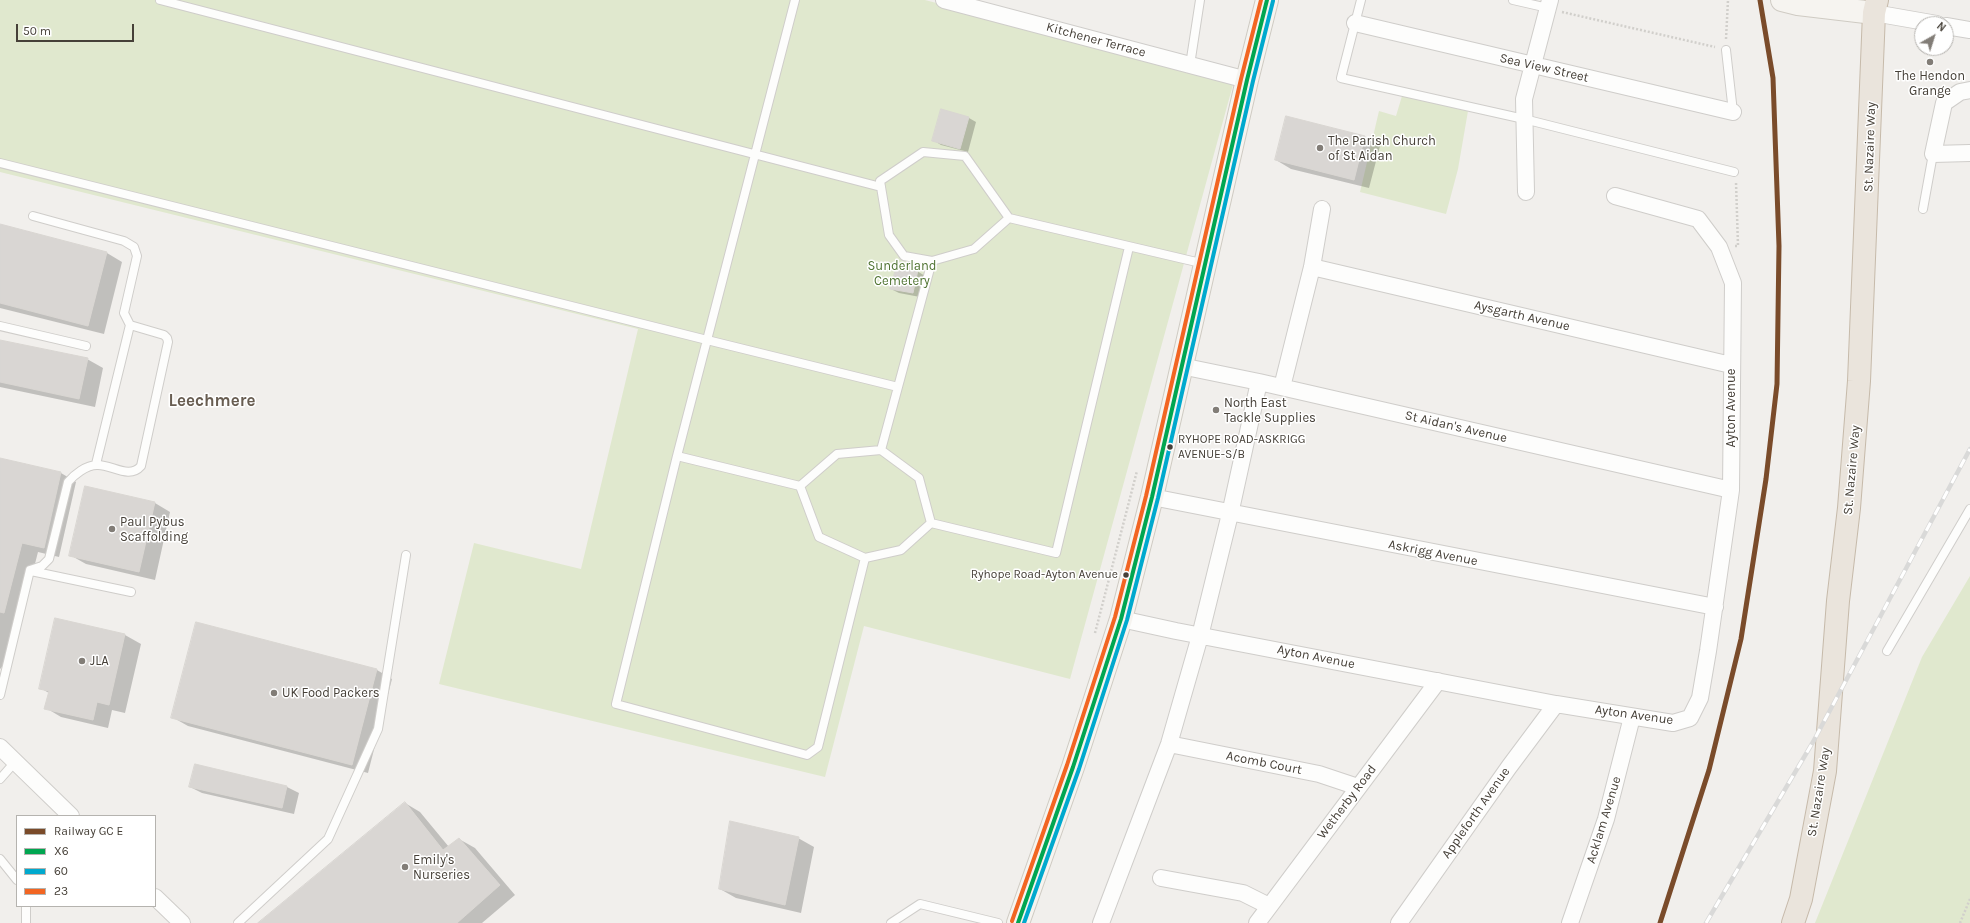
<!DOCTYPE html>
<style>
body{margin:0}
#map{position:relative;width:1970px;height:923px;overflow:hidden;background:#f1efec;font-family:Karla,sans-serif}
canvas{display:block}
.legend{position:absolute;left:16px;top:815px;width:140px;height:92px;box-sizing:border-box;background:#fff;border:1px solid #b5b3af;margin:0;padding:5px 7px;list-style:none;font-size:12px;color:#464038}
.legend li{display:flex;align-items:center;gap:8px;height:20px}
.legend b{width:20px;border:1px solid #b5b3af}
.north{position:absolute;left:1914px;top:16px;width:40px;height:40px;box-sizing:border-box;background:#fff;border:1px solid #b5b3af;border-radius:50%;rotate:39deg;font-size:11px;font-weight:700;line-height:16px;text-align:center;color:#464038}
.north::after{content:'';display:block;margin:auto;width:14px;height:18px;background:#827d77;clip-path:polygon(50% 0,100% 100%,50% 72%,0 100%)}
.scale{position:absolute;left:16px;top:24px;width:118px;height:18px;box-sizing:border-box;border:2px solid #464038;border-top:0;padding-left:5px;font-size:12px;line-height:14px;white-space:nowrap;color:#464038;-webkit-text-stroke:3px #fff;paint-order:stroke}
</style>
<div id="map">
<canvas width="1970" height="923"></canvas>
<ul class="legend">
<li><b style="height:5px;background:#7a4b2a"></b>Railway GC E</li>
<li><b style="height:5px;background:#00a651"></b>X6</li>
<li><b style="height:5px;background:#00a9ce"></b>60</li>
<li><b style="height:5px;background:#f26522"></b>23</li>
</ul>
<div class="north">N</div>
<div class="scale">50 m</div>
</div>
<script>
const context = document.querySelector('canvas').getContext('2d');
context.lineJoin = 'round';
function fillPath(path, color) { context.fillStyle = color; context.fill(path, 'evenodd'); }
function stroke(path, color, width, dash) { context.strokeStyle = color; context.lineWidth = width; context.lineCap = dash ? 'butt' : 'round'; context.setLineDash(dash || []); context.stroke(path); }
function drawText(font, color, halo, rows, align = 'center') {
  context.font = font + ' Karla,sans-serif'; context.lineWidth = 3; context.setLineDash([]); context.textBaseline = 'middle'; context.strokeStyle = halo; context.fillStyle = color; for (const [text, x, y, turn = 0] of rows) {
    context.save(); context.translate(x, y); context.rotate((+turn || 0) * Math.PI / 180); context.textAlign = isNaN(turn) ? turn : align; if (halo) context.strokeText(text, 0, 0); context.fillText(text, 0, 0); context.restore();
  }
}
fillPath(new Path2D(`
 M0 0H925L1234 81 1070 679 864 626 825 777 439 684 474 543 581 569 638 329 0 172Z
 M1402 96 1468 111 1458 169 1446 214 1360 192 1379 111 1396 116Z
 M1970 576V923H1815L1922 657Z`), '#e0e8ce');
fillPath(new Path2D(`
 M969 118 976 122 968 152 941 145 933 140Z
 M1364 137 1380 146 1369 188 1291 169 1276 160Z
 M0 225 107 253 122 262 104 334 0 308Z
 M917 271 925 276 920 297 899 293 891 289Z
 M0 341 87 359 103 368 95 407 0 387Z
 M0 459 61 473 76 482 59 557 38 552 11 658 0 669Z
 M85 487 155 503 170 512 155 580 86 564 70 555Z
 M56 620 125 635 141 644 125 713 112 710 108 728 61 717 46 708 49 693 40 688Z
 M377 670 392 679 368 773 188 726 172 717Z
 M195 765 287 787 299 793 294 814 202 793 190 787Z
 M405 803 420 812 449 847 459 839 475 848 515 895 482 923H260Z
 M798 838 814 847 801 913 736 898 720 889Z`), '#0003');
const building = new Path2D(`
 M941 109 969 117 960 149 932 141Z
 M1286 116 1365 136 1354 180 1275 160Z
 M0 224 107 252 88 326 0 303Z
 M898 263 918 270 913 293 890 289Z
 M0 340 88 358 79 399 0 382Z
 M0 458 61 472 44 548 22 543 4 613 0 612Z
 M85 486 155 502 139 572 69 556Z
 M55 618 125 634 109 705 97 702 93 720 44 709 49 691 39 689Z
 M196 622 377 669 352 765 171 718Z
 M195 764 287 786 282 808 189 787Z
 M405 802 443 850 459 838 500 885 457 923H258Z
 M730 821 799 837 785 905 719 889Z`);
fillPath(building, '#d9d6d3');
stroke(building, '#d9d6d2', 1);
const lane = new Path2D(`
 M160 0 881 187
 M1361 0 1341 78 1524 119 1734 172
 M1513 0 1548 8
 M1726 50 1733 112
 M1190 65 1200 0
 M0 163 707 340 795 0
 M1923 209 1933 154
 M1009 218 974 249 932 261 904 256 889 235 880 181 923 152 965 156 1009 218 1205 264
 M0 326 86 346
 M881 450 932 261
 M677 456 616 704 807 755 818 747 865 558
 M96 464 130 325
 M800 486 819 537 865 558 901 550 931 523 919 478 881 450 837 454 800 486 677 456 707 340 898 387
 M931 523 1056 553 1129 247
 M30 570 42 566 49 559 68 482C74 475 86 465 97 465 111 464 129 480 141 466L168 342 167 338 164 335 130 325 124 313 137 256 134 247 124 241 33 216
 M31 571 131 592
 M1887 651 1970 509
 M0 695 30 570
 M0 779 15 762
 M0 859 17 880
 M26 923V906
 M238 923 328 839 378 729 406 555
 M891 923 920 904 998 923`);
const street = new Path2D(`
 M944 0 1247 80
 M1874 13 1937 24
 M1355 23 1733 112
 M1946 26 1970 30
 M1970 90 1960 92 1944 103 1933 154 1970 153
 M1526 192 1524 99 1550 0
 M1312 267 1731 365
 M1181 366 1259 382 1731 490
 M1282 387 1312 267 1322 209
 M1152 497 1715 607
 M1121 619 1176 631 1556 704 1673 723 1690 718 1700 698 1708 651 1731 490 1733 283 1719 247 1698 219 1615 196
 M1169 744 1319 774 1358 787
 M0 747 71 816
 M1161 878 1243 893 1269 906
 M155 897 182 923
 M1101 923 1169 744 1200 636 1230 514 1259 382
 M1257 923 1438 681
 M1399 923 1509 767 1556 704
 M1570 923 1606 819 1632 717`);
const secondary = new Path2D(`
 M1782 0 1798 4 1874 13
 M1018 923 1073 767 1121 619 1152 497 1247 80 1267 0`);
const highway = new Path2D(`
 M1793 923 1801 899 1825 771 1838 601 1849 508 1859 381 1874 13 1877 0`);
stroke(lane, '#cfcdca', 10);
stroke(street, '#cfcdca', 18);
stroke(secondary, '#cfcbc3', 24);
stroke(highway, '#c6baaa', 24);
stroke(new Path2D(`
 M1562 12 1715 47
 M1726 39 1728 0
 M1735 246H1738L1736 182
 M1095 633 1137 471
 M1960 923 1970 899`), '#d1cfcb', 2.5, [2, 2]);
stroke(lane, '#fdfdfc', 8);
stroke(street, '#fdfdfc', 16);
stroke(secondary, '#f6f4f0', 22);
stroke(highway, '#eae4dc', 22);
const rail = new Path2D(`
 M1706 923 1813 742 1970 449`);
stroke(rail, '#d9d9d8', 4.5);
stroke(rail, '#fff', 3, [9]);
stroke(new Path2D(`
 M1018 923 1073 767 1121 619 1152 497 1247 80 1267 0`), '#00a651', 4);
stroke(new Path2D(`
 M1024 923 1079 769 1127 620 1158 498 1253 81 1273 1`), '#00a9ce', 4);
stroke(new Path2D(`
 M1012 921 1067 765 1115 617 1146 496 1241 79 1261 0`), '#f26522', 4);
stroke(new Path2D(`
 M1660 923 1709 770 1741 639 1766 479 1777 384 1779 246 1773 78 1760 0`), '#7a4b2a', 5);
for (const [x, y, r, color] of [
 [1930,62,4,"#827d77"],
 [1320,148,4,"#827d77"],
 [1216,410,4,"#827d77"],
 [1170,447,3.5,"#464038"],
 [112,529,4,"#827d77"],
 [1126,575,3.5,"#464038"],
 [82,661,4,"#827d77"],
 [274,693,4,"#827d77"],
 [405,867,4,"#827d77"]
]) { const dot = new Path2D(); dot.arc(x, y, r, 0, 2 * Math.PI); context.fillStyle = color; context.fill(dot); stroke(dot, '#fff', 1.5); }
drawText('12px', '#464038', '#fff', [
 ["RYHOPE ROAD-ASKRIGG",1178,440],
 ["AVENUE-S/B",1178,455],
 ["Ryhope Road-Ayton Avenue",1118,575,"right"]
], 'left');
drawText('13px', '#464038', '#fff', [
 ["Kitchener Terrace",1096,40,15],
 ["Sea View Street",1544,68,13],
 ["St. Nazaire Way",1870,147,-88],
 ["Aysgarth Avenue",1522,316,13],
 ["Ayton Avenue",1731,408,-90],
 ["St Aidan's Avenue",1456,427,13],
 ["St. Nazaire Way",1852,470,-85],
 ["Askrigg Avenue",1433,553,11],
 ["Ayton Avenue",1316,657,11],
 ["Ayton Avenue",1634,715,8],
 ["Acomb Court",1264,763,11],
 ["St. Nazaire Way",1819,792,-81],
 ["Wetherby Road",1347,802,-53],
 ["Appleforth Avenue",1476,813,-55],
 ["Acklam Avenue",1604,820,-73]
]);
drawText('13px', '#464038', '#fff', [
 ["The Hendon",1930,76,"center"],
 ["Grange",1930,91,"center"],
 ["The Parish Church",1328,141],
 ["of St Aidan",1328,156],
 ["North East",1224,403],
 ["Tackle Supplies",1224,418],
 ["Paul Pybus",120,522],
 ["Scaffolding",120,537],
 ["JLA",90,661],
 ["UK Food Packers",282,693],
 ["Emily's",413,860],
 ["Nurseries",413,875]
], 'left');
drawText('13px', '#4f7331', '#fff', [
 ["Sunderland",902,266],
 ["Cemetery",902,281]
]);
drawText('bold 17px', '#685d51', '#fff', [
 ["Leechmere",212,401]
]);
</script>
